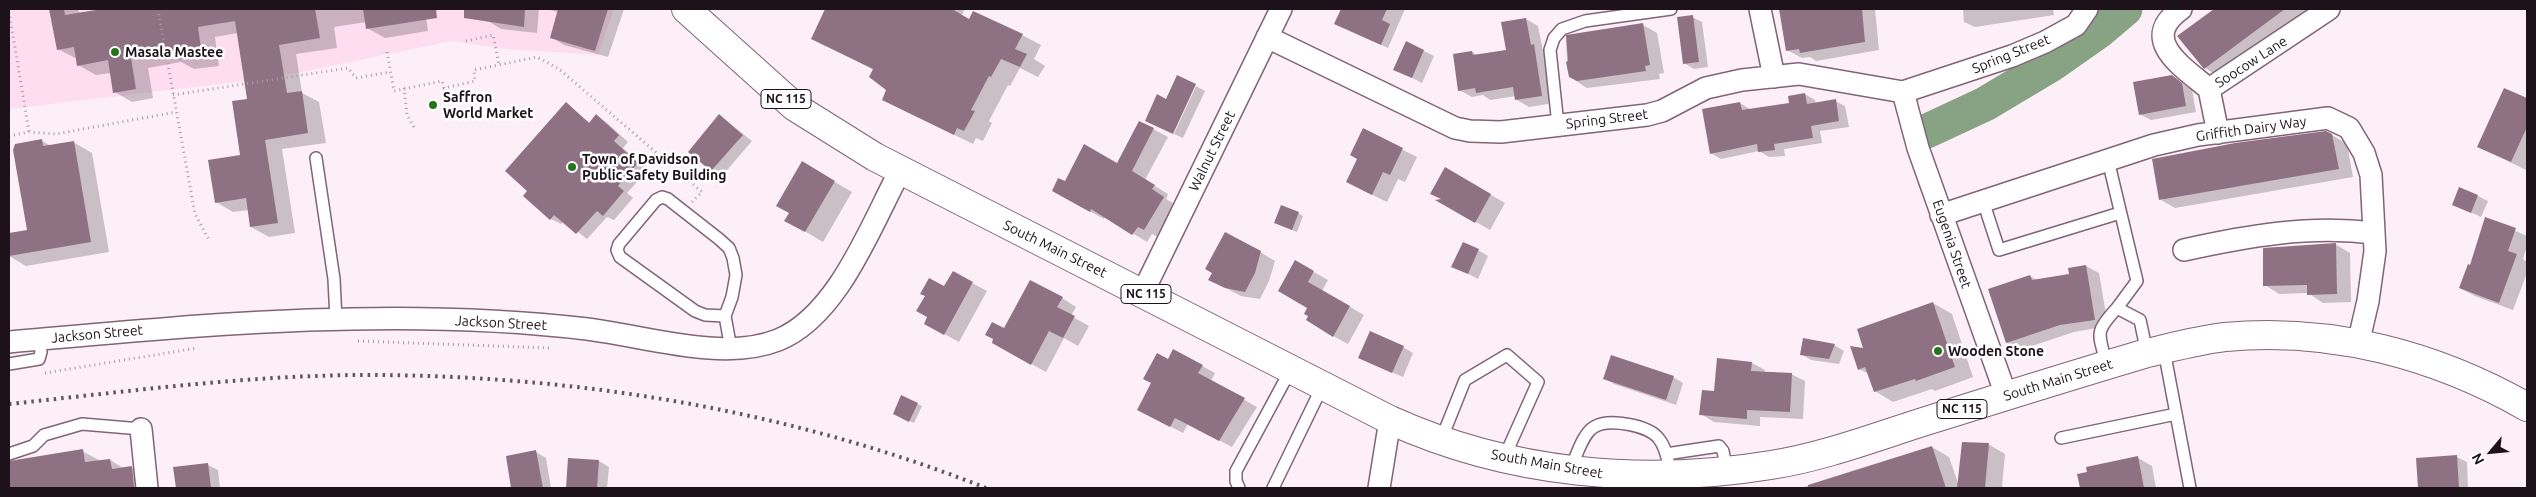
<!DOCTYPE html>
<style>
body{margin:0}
#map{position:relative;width:2536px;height:497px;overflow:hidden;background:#fdeff7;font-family:Ubuntu,sans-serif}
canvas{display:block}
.frame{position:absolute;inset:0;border:10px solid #1d1219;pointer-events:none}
.north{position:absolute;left:2466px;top:427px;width:50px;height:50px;-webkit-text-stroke:4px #fff;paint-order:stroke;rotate:242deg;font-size:14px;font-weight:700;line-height:20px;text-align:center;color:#1d1219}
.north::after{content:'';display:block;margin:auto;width:18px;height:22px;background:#1d1219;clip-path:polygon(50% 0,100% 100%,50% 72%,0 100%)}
</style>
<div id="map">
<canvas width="2536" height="497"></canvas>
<div class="frame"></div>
<div class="north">N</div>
</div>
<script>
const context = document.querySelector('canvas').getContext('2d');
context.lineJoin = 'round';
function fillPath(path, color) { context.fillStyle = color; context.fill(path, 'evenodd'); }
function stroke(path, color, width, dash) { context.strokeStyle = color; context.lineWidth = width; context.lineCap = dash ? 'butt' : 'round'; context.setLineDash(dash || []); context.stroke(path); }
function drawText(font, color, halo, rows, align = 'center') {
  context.font = font + ' Ubuntu,sans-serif'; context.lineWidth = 5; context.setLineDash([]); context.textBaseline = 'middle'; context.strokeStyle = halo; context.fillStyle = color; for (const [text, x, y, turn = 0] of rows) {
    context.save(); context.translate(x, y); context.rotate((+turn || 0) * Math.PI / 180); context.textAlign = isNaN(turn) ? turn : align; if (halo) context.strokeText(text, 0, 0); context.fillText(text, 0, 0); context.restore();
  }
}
fillPath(new Path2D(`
 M9 9H614L598 55 506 49 452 41 297 73 238 82 9 109Z`), '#feddf1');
fillPath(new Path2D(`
 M51 9H77L81 14 103 9H437L425 10 428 31 385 38 367 28 366 22 334 27 337 48 296 54 302 93 319 102 326 143 282 149 295 233 269 237 251 227 249 210 233 212 216 202 242 156 249 100 238 33 215 37 219 66 194 69 181 62 148 68 153 98 132 102 115 92 111 73 96 75 78 65 77 59 58 49Z
 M490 9H539L537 33 501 29 488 21Z
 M546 9H624L608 57 564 45 551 37 558 12Z
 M827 9H965L961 16 970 21 1022 35 1041 45 1034 59 1045 66 1038 77 1020 68 1010 86 1008 85 989 121 992 123 983 141 976 138 973 144 883 100 888 89 874 70 813 38Z
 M1342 9H1405L1388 48 1336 23Z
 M1781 9H1875L1879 50 1816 61 1810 57 1802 58 1787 50Z
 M1963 9H2053L2054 15 1975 27 1964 22Z
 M2216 9H2317L2223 79 2205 68 2179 36Z
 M1692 17 1702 22 1708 67 1694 69 1684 63Z
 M1526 19 1538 26 1543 51 1547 53 1554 103 1529 107 1517 100 1516 96 1490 100 1483 95 1472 97 1459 90 1472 52 1479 56 1507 51Z
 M1643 25 1657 33 1664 73 1659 74 1660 79 1587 88 1573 79 1567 63 1566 38 1571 35Z
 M1407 43 1434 56 1422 83 1395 69Z
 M2172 76 2192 90 2196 112 2151 120 2141 115Z
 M1196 86 1205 91 1183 138 1174 134Z
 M2504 90 2527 100 2526 170 2479 147Z
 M1805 94 1815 100 1816 104 1835 101 1845 106 1849 127 1820 131 1822 143 1784 149 1785 156 1769 157 1759 151 1721 159 1711 153 1740 103 1750 109 1791 104 1789 97Z
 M566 104 590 123 596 116 606 122 628 142 623 148 648 170 627 193 633 198 614 220 607 217 587 239 564 221 561 224 551 219 529 191Z
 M719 115 752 141 722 176 712 170Z
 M1140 122 1168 137 1145 180 1168 194 1166 199 1178 206 1158 237 1152 234 1147 242 1105 216 1104 219 1067 199 1065 183 1118 165Z
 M1363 130 1417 157 1405 182 1398 179 1387 202 1362 190 1359 159Z
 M2332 135 2347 144 2353 177 2175 208 2161 200Z
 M42 141 51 146 73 142 92 153 109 252 26 266 9 256V234L28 231Z
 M802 163 852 192 823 242 786 220 791 213Z
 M1446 169 1505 203 1490 230 1438 200H1443Z
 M2478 196 2488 201 2481 217 2453 204Z
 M1298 213 1303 216 1297 232 1280 225Z
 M2486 218 2527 236V246L2523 259 2527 262V273L2513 310 2475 296 2460 288 2471 266Z
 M2335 244 2350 253 2351 302 2323 303 2308 293 2279 294 2265 285Z
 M1478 250 1488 256 1478 279 1453 266Z
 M1260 252 1275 261 1269 281 1260 299 1241 296 1224 287Z
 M1296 262 1328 280 1322 291 1364 315 1348 344 1333 336 1310 315Z
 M2086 266 2099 273 2108 326 2074 332 2020 350 2007 343 1990 290 2030 276 2037 280 2071 276Z
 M972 283 987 291 959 342 926 324 944 288Z
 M1062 298 1076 307 1071 316 1089 326 1078 346 1064 338 1046 372 993 343 1004 330Z
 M1933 303 1952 314 1973 377 1935 391 1932 389 1893 402 1875 391 1869 374 1859 369Z
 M1834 345 1844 351 1839 364 1811 360 1801 354Z
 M1403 347 1413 353 1403 377 1370 363Z
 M1752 363 1765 370 1764 373 1791 374 1805 381 1803 419 1760 417V426L1714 422 1701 414 1715 392Z
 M1202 366 1215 373 1211 381 1257 407 1232 447 1188 424 1183 433 1152 417Z
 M1673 377 1683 383 1676 405 1614 384 1604 378Z
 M917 404 922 406 914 423 899 416Z
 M1988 444 2005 454 2002 488H1801L1932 447 1949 457 1959 486Z
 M82 451 101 461 110 460 125 469 132 468 150 478 152 488H9V463Z
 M536 452 546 458 551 488H512L507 457Z
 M2457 457 2467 462 2468 488H2419L2417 459Z
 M2138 458 2152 466 2156 488H2082L2079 475Z
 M569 459 599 461 609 467 607 488H567Z
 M208 465 218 470 220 488H177L175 468Z`), '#0003');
stroke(new Path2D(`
 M1927 131 1985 104 2052 64 2099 31 2125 9`), '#88a384', 35);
fillPath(new Path2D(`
 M49 9H64L65 15 102 9H315L320 38 279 45 287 93 302 91 308 133 265 140 278 223 250 227 246 198 215 203 208 160 240 155 232 101 247 99 235 21 198 27 202 56 175 60 174 51 131 58 136 89 113 93 108 60 77 66 74 47 57 50Z
 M363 9H436L437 18 366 29Z
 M464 9H525L524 27 464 18Z
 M558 9H608L595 51 550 38Z
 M825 9H952L969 19 973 11 1023 34 1015 49 1027 54 1020 67 1001 59 991 77 989 76 971 110 975 111 964 131 957 128 954 135 882 100 886 90 869 77 873 69 811 39Z
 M1341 9H1387L1382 20 1390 24 1381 45 1334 24Z
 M1779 9H1862L1865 42 1800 53 1799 49 1786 51Z
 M2214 9H2285L2204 69 2177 36Z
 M1693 15 1699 62 1683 64 1677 17Z
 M1526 18 1531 45 1534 44 1542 96 1515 100 1513 87 1476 93 1475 88 1458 91 1453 54 1472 51 1473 55 1506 50 1501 22Z
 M1643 23 1650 65 1645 66 1646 71 1577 81 1569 77 1566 62 1568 61 1566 35Z
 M1406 41 1424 50 1412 78 1393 70Z
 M1177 75 1196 84 1173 134 1145 121 1157 94 1166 99Z
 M2172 75 2182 83 2186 106 2139 115 2133 82Z
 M2504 88 2527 98V127L2511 162 2477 147Z
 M1805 93 1807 104 1836 99 1839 121 1811 126 1813 138 1774 144 1775 150 1758 152 1757 144 1710 154 1702 109 1740 102 1742 110 1789 103 1788 96Z
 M566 102 589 123 596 114 619 135 614 141 638 163 618 186 624 191 603 216 597 211 576 234 554 215 550 220 523 196 527 191 505 171Z
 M719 114 743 135 711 171 688 152Z
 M1139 121 1154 128 1132 171 1155 185 1152 189 1164 197 1144 230 1138 227 1132 235 1091 209 1090 212 1052 191 1058 178 1065 181 1084 144 1117 163Z
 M1363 128 1403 148 1390 175 1383 172 1372 195 1346 182 1357 159 1350 155Z
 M2326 131 2332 134 2339 169 2159 200 2152 159 2235 143Z
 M42 139 43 146 74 141 91 242 9 256V233L27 230 13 150 15 144Z
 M802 161 835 181 805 232 784 221 789 213 776 206Z
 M1445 167 1491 194 1475 223 1435 200 1441 199 1430 194Z
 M2459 187 2478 195 2471 213 2452 205Z
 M1281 205 1299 212 1292 230 1274 223Z
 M2485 217 2516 228 2508 251 2517 254 2499 303 2459 288 2468 264 2470 265Z
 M1225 232 1261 251 1255 273 1245 292 1225 288 1208 280 1212 273 1205 269Z
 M1463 242 1479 249 1468 274 1451 267Z
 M2336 243 2337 294 2307 295V285L2263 286V248Z
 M1295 260 1314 271 1308 282 1350 306 1333 337 1306 320 1308 316 1304 314 1307 308 1278 291Z
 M2086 265 2095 320 2060 325 2006 343 1988 289 2030 275 2032 280 2069 274 2068 268Z
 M953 271 973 282 944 335 924 324 927 317 916 311 925 296 920 294 929 278 944 286Z
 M1030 280 1063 297 1057 307 1075 316 1063 338 1049 331 1031 365 992 343 993 339 985 335 992 322 1004 328Z
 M1933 302 1955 367 1916 381 1915 379 1874 392 1865 367 1858 370 1850 346 1863 348 1857 329Z
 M1370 331 1404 346 1392 373 1358 358Z
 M1803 338 1835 344 1829 359 1800 355Z
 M1173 349 1203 365 1198 373 1245 398 1219 441 1175 418 1170 427 1137 410 1151 383 1143 379 1157 353 1168 359Z
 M1611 355 1674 376 1666 400 1603 379Z
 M1717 358 1752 362 1751 371 1792 373 1790 412 1747 410V419L1699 415 1702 390 1714 391Z
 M901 395 918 403 909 422 893 414Z
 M1962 442 1989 443 1985 488H1957Z
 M1932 446 1946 488H1808V485Z
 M83 449 85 462 110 459 112 469 132 466 134 488H9V461Z
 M536 450 543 488H511L506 456Z
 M2457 455 2459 488H2418L2416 458Z
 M2138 456 2144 488H2080L2077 474 2087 472 2086 467Z
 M568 458 599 460 597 488H566Z
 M208 463 211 488H176L173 467Z`), '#8f7184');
const lane = new Path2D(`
 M1558 125 1550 50 1554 38 1562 29 1585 21 1671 9
 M316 158 334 279 336 320
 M2108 160 2137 281 2117 308
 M1983 201 1999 250 2120 213
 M725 316 705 315 695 311 620 257 617 250 619 244 656 200 662 197 668 199 719 239 729 248 733 258 736 275 732 297 725 316 731 349
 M2164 350 2190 488
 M9 364 39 359 41 352 39 339
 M2107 366C2099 333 2093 334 2117 308L2140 320 2147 353
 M2061 438 2176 414
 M1441 440 1465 380 1507 355 1538 382 1504 458
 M9 454 33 446 44 435 82 424 141 429
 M1666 454 1719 446 1723 451 1727 471
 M1570 470C1576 458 1582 434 1594 427 1609 418 1649 425 1659 439 1667 449 1668 463 1671 475
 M1239 488 1236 481V471L1291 369
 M1273 488 1323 385`);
const street = new Path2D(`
 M1760 9 1774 77
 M2181 9C2138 40 2183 67 2209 89
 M1267 37 1455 128 1470 131 1501 132 1647 115 1662 111 1706 88 1742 80 1799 74 1903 92 2012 56 2045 42 2076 25 2087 9
 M2209 89 2329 9
 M2209 89 2218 133
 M1903 92 1918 148 2006 395
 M1941 215 2154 145 2198 135 2328 118 2349 128 2364 153 2371 175 2375 251 2368 301 2358 344
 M2184 250C2247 236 2309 225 2374 233
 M1143 292 1281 9
 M9 342C200 325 396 306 587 329 644 336 724 362 778 340 838 316 871 225 900 171
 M141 429 147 488
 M1379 488 1390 420`);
const primary = new Path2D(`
 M686 9 795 107 875 157 1390 420C1509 474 1643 486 1771 465 1823 457 1875 437 1926 421 1999 398 2073 375 2147 353 2173 347 2199 340 2225 337 2331 327 2436 355 2527 407`);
stroke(lane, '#816476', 14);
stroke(street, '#816476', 24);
stroke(primary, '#816476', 30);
stroke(new Path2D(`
 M158 9 195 214 210 242
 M9 12 29 132
 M466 41 493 35 499 65
 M387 52 394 91 442 81 444 88 475 81 474 70 537 57 559 69 702 192 692 202
 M404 88 407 115 414 127
 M173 95 348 68 356 78 390 72
 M9 136 29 132 56 134 176 112
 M358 341 549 348
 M45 373 197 348`), '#a89ba2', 3, [1, 4]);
stroke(lane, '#fff', 11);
stroke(street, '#fff', 21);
stroke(primary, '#fff', 28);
stroke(new Path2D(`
 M9 404C124 392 240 376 357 375 570 374 787 409 986 488`), '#61555c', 4, [2.5, 5]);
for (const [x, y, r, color] of [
 [115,52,5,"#25741c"],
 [433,105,5,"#25741c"],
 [572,167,5,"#25741c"],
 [1938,351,5,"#25741c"]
]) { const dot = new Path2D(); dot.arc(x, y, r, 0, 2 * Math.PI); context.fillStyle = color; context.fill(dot); stroke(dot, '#fff', 2); }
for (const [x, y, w] of [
 [786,99,50],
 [1146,294,50],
 [1962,409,50]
]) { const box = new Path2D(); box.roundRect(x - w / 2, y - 9.5, w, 19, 4); context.fillStyle = '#fff'; context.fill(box); stroke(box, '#1d1219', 1); }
drawText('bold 12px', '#1d1219', null, [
 ["NC 115",786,99],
 ["NC 115",1146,294],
 ["NC 115",1962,409]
]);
drawText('bold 14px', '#1d1219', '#fff', [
 ["Masala Mastee",125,52],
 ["Saffron",443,97],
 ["World Market",443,113],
 ["Town of Davidson",582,159],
 ["Public Safety Building",582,175],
 ["Wooden Stone",1948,351]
], 'left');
drawText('14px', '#1d1219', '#fff', [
 ["Spring Street",2011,54,-22],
 ["Soocow Lane",2251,62,-33],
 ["Spring Street",1607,119,-7],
 ["Griffith Dairy Way",2251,129,-8],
 ["Walnut Street",1212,151,-64],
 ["Eugenia Street",1952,244,71],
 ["South Main Street",1055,249,26],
 ["Jackson Street",501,323,3],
 ["Jackson Street",97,334,-5],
 ["South Main Street",2058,380,-17],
 ["South Main Street",1547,464,10]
]);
</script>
